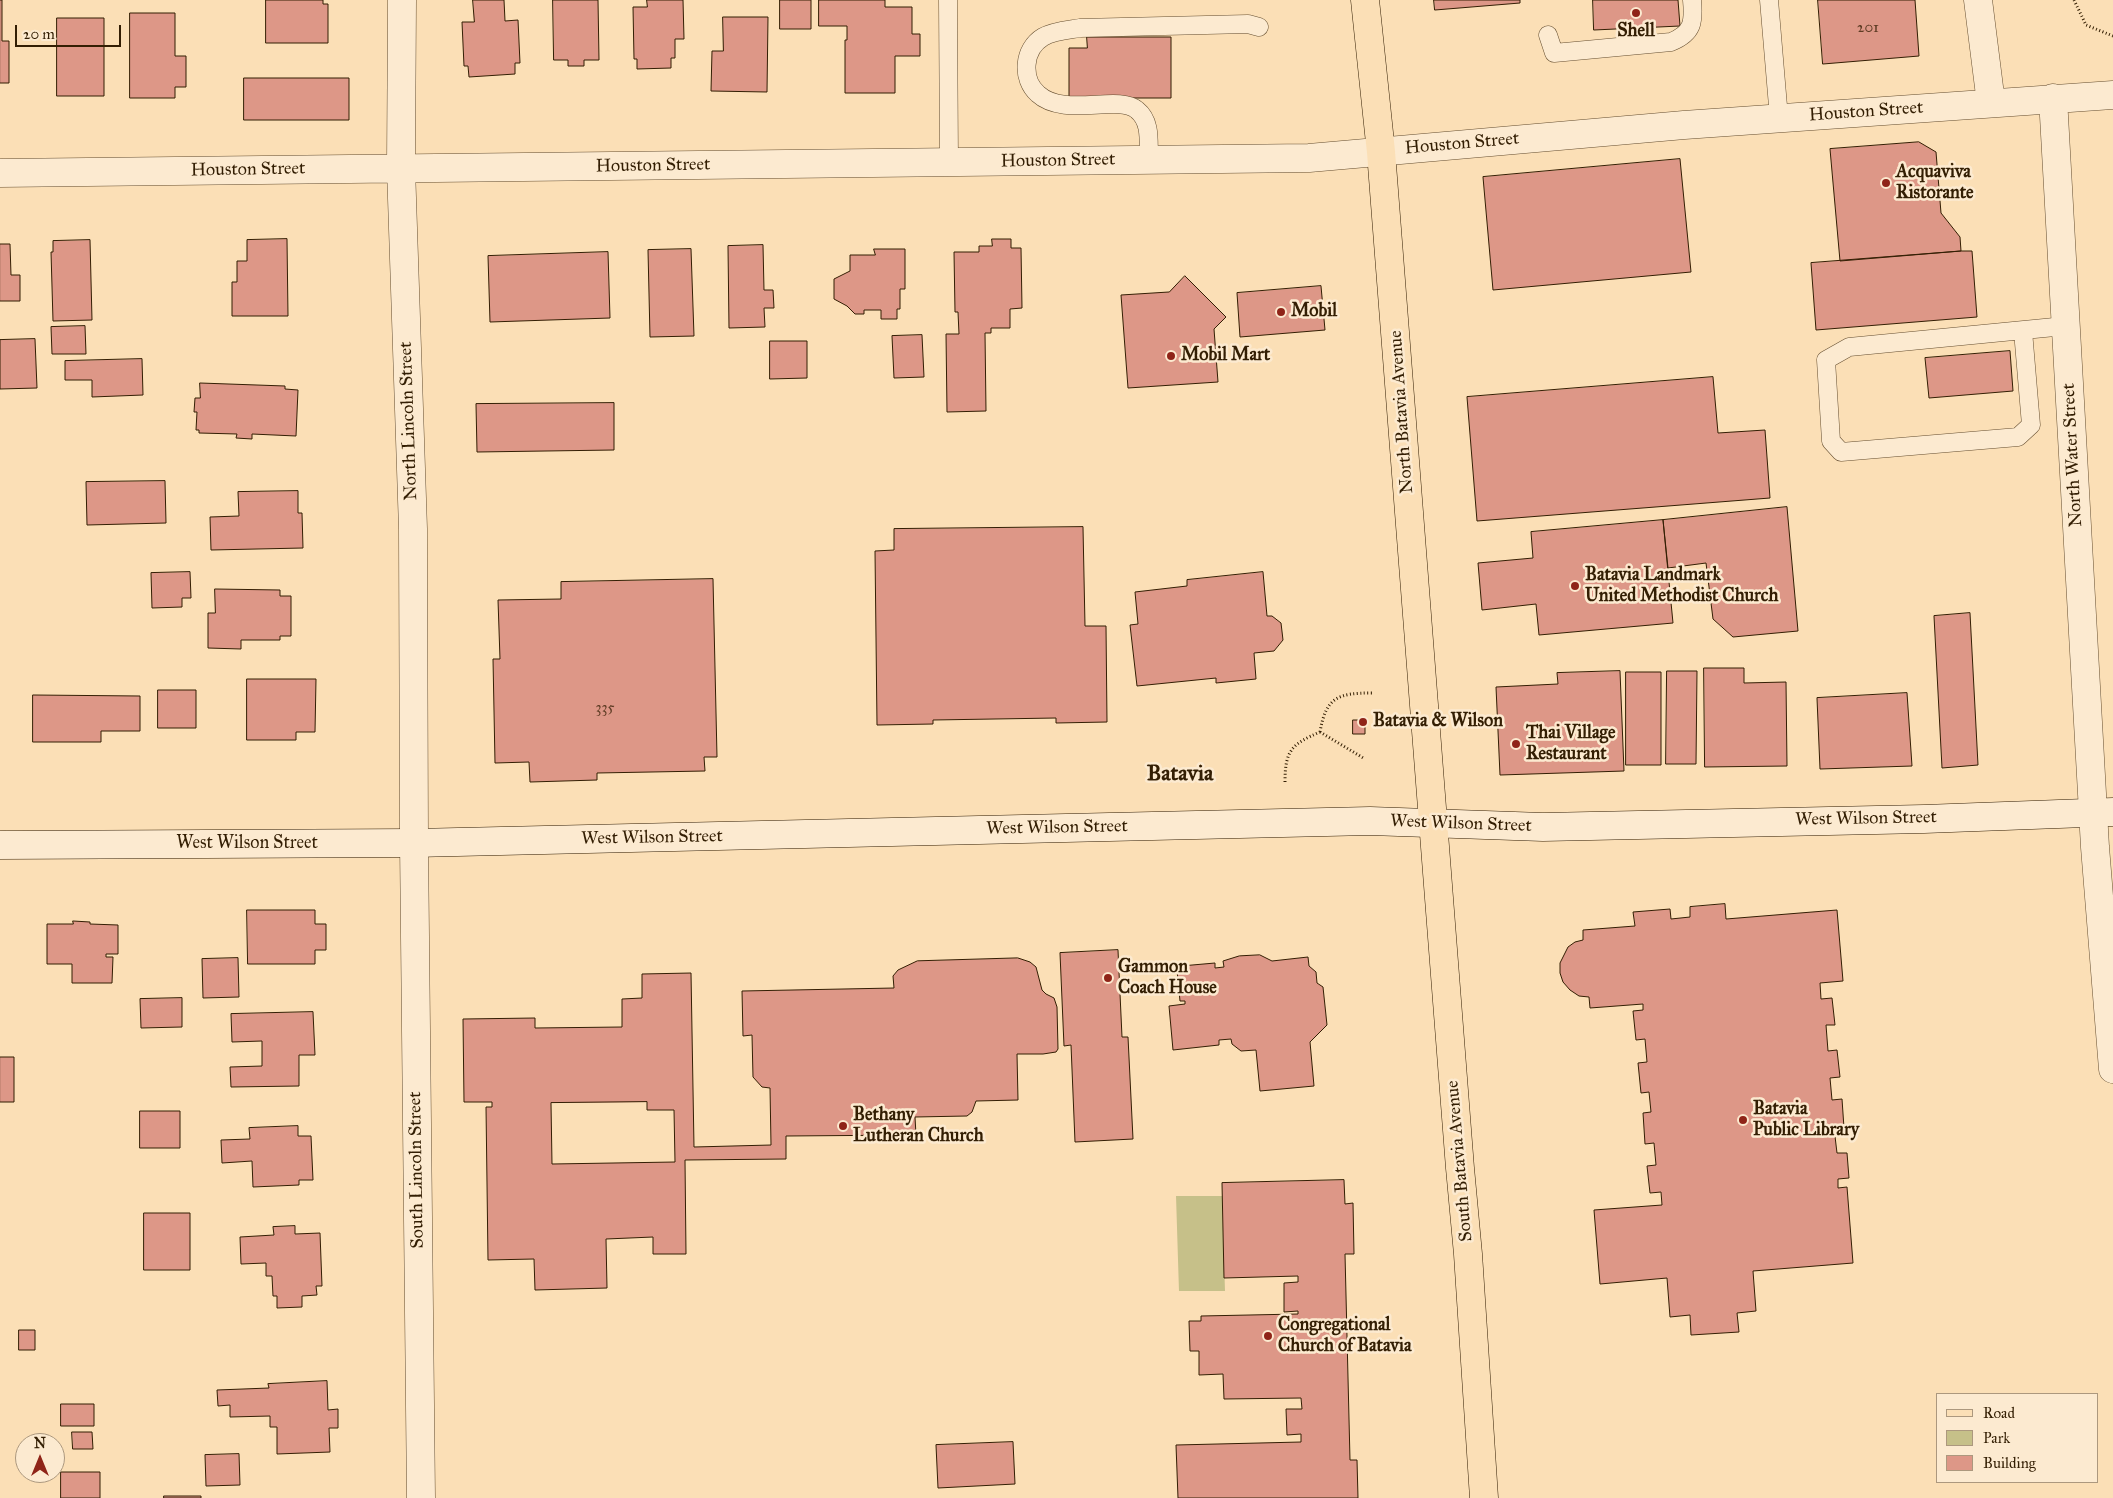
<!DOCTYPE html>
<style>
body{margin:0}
#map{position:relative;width:2113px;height:1498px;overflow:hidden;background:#fbdfb6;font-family:"IM FELL Great Primer",serif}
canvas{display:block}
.legend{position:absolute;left:1936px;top:1393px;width:162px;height:90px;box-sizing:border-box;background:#fcead0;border:1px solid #ac987e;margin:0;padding:6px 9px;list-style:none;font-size:15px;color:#331e03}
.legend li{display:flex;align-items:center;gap:10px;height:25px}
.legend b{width:25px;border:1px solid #ac987e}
.north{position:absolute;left:15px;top:1433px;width:50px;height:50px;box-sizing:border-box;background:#fcead0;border:1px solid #ac987e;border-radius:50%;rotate:0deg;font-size:14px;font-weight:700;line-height:20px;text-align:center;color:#331e03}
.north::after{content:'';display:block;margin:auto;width:18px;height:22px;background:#8f2418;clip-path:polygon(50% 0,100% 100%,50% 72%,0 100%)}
.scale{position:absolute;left:15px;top:25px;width:106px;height:22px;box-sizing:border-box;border:2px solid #331e03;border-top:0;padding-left:6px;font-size:15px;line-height:18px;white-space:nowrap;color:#331e03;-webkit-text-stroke:4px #fcead0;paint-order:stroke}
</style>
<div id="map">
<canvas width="2113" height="1498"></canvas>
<ul class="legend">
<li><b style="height:6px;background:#fbdfb6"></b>Road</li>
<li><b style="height:14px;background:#c6c089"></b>Park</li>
<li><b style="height:14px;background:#dd9787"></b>Building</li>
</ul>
<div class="north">N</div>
<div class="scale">20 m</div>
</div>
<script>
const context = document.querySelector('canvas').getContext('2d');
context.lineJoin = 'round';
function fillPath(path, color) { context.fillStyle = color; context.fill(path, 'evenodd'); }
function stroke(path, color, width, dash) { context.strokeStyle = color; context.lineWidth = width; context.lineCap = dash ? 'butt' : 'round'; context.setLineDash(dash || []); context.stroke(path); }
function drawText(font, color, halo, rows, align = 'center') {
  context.font = font + ' "IM FELL Great Primer",serif'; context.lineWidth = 5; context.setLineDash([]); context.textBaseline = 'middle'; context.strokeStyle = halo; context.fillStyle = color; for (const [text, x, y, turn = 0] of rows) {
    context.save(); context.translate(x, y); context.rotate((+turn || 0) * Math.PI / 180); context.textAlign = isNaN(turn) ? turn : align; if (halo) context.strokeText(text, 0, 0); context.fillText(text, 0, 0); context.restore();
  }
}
fillPath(new Path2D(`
 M1176 1196H1222L1225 1291H1179Z`), '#c6c089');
const building = new Path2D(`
 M0 0H2V41H9V83H0Z
 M266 0H323V4H328V43H266Z
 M473 0H504L505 21 518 20 520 63H515V74L469 77 468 66H464L462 22H474Z
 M553 0H598L599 60H584V66H568V60H554Z
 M647 0H683L684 39H675V58H671V68L637 69V59H634L633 7H647Z
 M780 0H811V29H780Z
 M819 0H885V7H912V34H920V56H895V93H845V40H847V26H819Z
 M1434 0H1520V3L1435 10Z
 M1593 0H1678L1680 26 1594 30Z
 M1818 0H1915L1919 56 1823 64Z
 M130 13H175V56H186V87H175V98H130Z
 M723 17H768L767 92 711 91 712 51H723Z
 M57 18H104V96H57Z
 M1087 37H1171V98H1069V48H1087Z
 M244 78H349V120H244Z
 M1919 142 1936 152 1941 213 1960 237 1961 251 1840 261 1830 149Z
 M1680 159 1691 272 1493 290 1483 177Z
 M287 239 288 316H232V282H237V261H247V240Z
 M992 239H1011V248H1021L1022 308 1010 309V328H991V333H985L986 411 947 412 946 334H959L958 312H955L954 252H979V246H992Z
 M90 240 92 320 53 321 51 252H53V241Z
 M0 244H10L11 275H20V301H0Z
 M763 245 764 290H773L774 308H764L765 327 729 328 728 246Z
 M691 249 694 336 650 337 648 250Z
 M874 249H905V289H900V309H897V319H881V310H864V314H855L847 306 834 299V279L850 271V255H875Z
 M1961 251H1972L1977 317 1816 330 1811 263Z
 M608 252 610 318 490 322 488 256Z
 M1185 276 1226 317 1214 329 1218 382 1128 388 1121 295 1169 292Z
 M1321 286 1325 330 1240 337 1237 293Z
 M85 326 86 354H52L51 327Z
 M922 335 924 377 894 378 892 336Z
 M35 339 37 388 0 389V340Z
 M770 341H807V378L770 379Z
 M2010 351 2013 391 1929 398 1925 358Z
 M142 359 143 395 92 397V380H65V361Z
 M1713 377 1718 433 1765 430 1770 498 1477 521 1467 397Z
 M200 383 285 386V389L298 390 296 436 252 434V439L236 438 237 434 199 433V430H196L197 412H194L195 398H200Z
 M614 403V450L477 452 476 404Z
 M165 481 166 523 87 525 86 482Z
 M298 491V513H302L303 548 211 550 210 517 239 516 238 492Z
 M1787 507 1798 631 1733 637 1713 619 1706 563 1668 568 1663 520Z
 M1663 520 1673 623 1539 635 1536 604 1482 610 1478 563 1533 558 1531 532Z
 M1083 527 1085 626H1106L1107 722 1056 723V718L933 720V724L877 725 875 551 894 550V529Z
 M190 572 191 598H182V607L152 608 151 573Z
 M1263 572 1267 616H1272L1281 623 1283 640 1274 651 1254 653 1256 679 1216 683V678L1137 686 1130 625 1138 624 1135 592 1187 586V580Z
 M713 579 717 757H704L705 771 597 773V780L530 782 529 762 495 763 493 659H500L498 600 561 599V582Z
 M215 589 280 590V596H291V636H280V640H241V649L208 648V613H215Z
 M1970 613 1978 765 1942 768 1934 616Z
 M1704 668H1744V683L1786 682 1787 766 1705 767Z
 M1620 671 1624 771 1500 775 1496 687 1558 684 1557 673Z
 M1667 671H1697L1696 764H1666Z
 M1626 672H1661V765H1626Z
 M247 679H316L315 732H296V740H247Z
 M158 690H196V728H158Z
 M1907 693 1912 766 1820 769 1817 698Z
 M33 695 140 696V731H101V742H33Z
 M1353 720H1365V734H1353Z
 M1725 904 1726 919 1837 910 1843 981 1820 983 1821 999 1832 998 1835 1025H1826L1828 1051 1837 1050 1840 1077 1830 1078 1832 1100 1842 1099 1844 1128H1834L1837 1153H1847L1849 1178 1838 1179V1188L1847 1187 1853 1263 1753 1271 1756 1311 1737 1313 1739 1332 1691 1335 1690 1315 1670 1317 1667 1278 1600 1284 1594 1210 1662 1205 1661 1192 1650 1193 1647 1166 1656 1165 1654 1143 1645 1144 1643 1113 1651 1112 1649 1092 1641 1093 1638 1063 1647 1062 1645 1039 1636 1040 1633 1011 1643 1010V1004L1590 1008 1589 997 1579 996 1570 990 1563 982 1560 973V963L1568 947 1575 942 1583 940V930L1635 926 1633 912 1670 909 1671 919 1690 917V907Z
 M247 910H315V924H326V950H315V964H248Z
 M73 921 90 922V924L118 925V954H106V957H113L112 983H72V964H47V924H73Z
 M1118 950 1122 1037H1128L1133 1139 1075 1142 1071 1045 1064 1046 1060 953Z
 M1260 955 1272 961 1308 957 1309 966 1316 972 1317 983 1323 987 1327 1025 1310 1042 1314 1086 1260 1091 1256 1050 1241 1051 1232 1044 1231 1039 1219 1040V1045L1173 1050 1169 1006 1185 1004V1001H1180L1177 970H1182L1181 966 1215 963V968L1224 967 1223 961 1239 956Z
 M238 958 239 997 203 998 202 959Z
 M1018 958 1030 962 1036 967 1042 990 1046 994 1054 998 1057 1007 1058 1049 1056 1052 1043 1054H1017L1018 1100 976 1101 972 1112 967 1116 915 1117 916 1135 786 1136V1159L685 1160 686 1254H653V1237L606 1239 607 1288 535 1290 534 1259 488 1260 486 1107H492V1102H464L463 1019 535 1018V1028L622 1027V999L642 998V974L691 973 694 1147 771 1145 770 1088 762 1087 753 1077 752 1035 743 1036 742 991 894 988 893 976 898 970 917 961ZM647 1102V1110H674L675 1162 552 1164 551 1103Z
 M182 998V1027L141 1028 140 999Z
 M313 1012 315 1055H299V1086L231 1087 230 1067 262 1066V1041L232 1042 231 1014Z
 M0 1057H14V1102H0Z
 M140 1111H180V1148H140Z
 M298 1126V1136H311L313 1180H299V1185L253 1187 252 1161 222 1163 221 1140 250 1139 249 1128Z
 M1344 1180 1345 1204 1353 1203 1354 1254H1345L1350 1460H1357L1358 1498H1178L1176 1445 1301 1442V1434L1287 1435 1286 1409H1302L1301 1398 1224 1399 1223 1374 1199 1375V1351H1190L1189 1321H1201V1316L1298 1314V1311L1284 1312V1283L1298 1282V1276L1224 1278 1222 1183Z
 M144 1213H190V1270H144Z
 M295 1226V1234L320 1233 322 1286H316L317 1295 302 1296V1307L277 1308V1296H273L272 1276H266V1263L241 1264 240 1237 274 1235 273 1227Z
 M19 1330H35V1350H19Z
 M327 1381 328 1410 338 1409V1428H329L330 1452 277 1454V1427H270V1416L230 1417V1405L218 1406 217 1390 269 1388 268 1384Z
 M61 1404H94V1426H61Z
 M72 1432H92L93 1449H73Z
 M1013 1442 1015 1484 938 1488 936 1445Z
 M239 1454 240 1485 206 1486 205 1455Z
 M61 1472H100V1498H61Z
 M164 1496H201V1498H164Z`);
fillPath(building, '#dd9787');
stroke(building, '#331e03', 1);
const service = new Path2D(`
 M948 0 949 162
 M1769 0 1779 118
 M1548 35 1554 53 1671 42C1693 33 1694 22 1692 0
 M1149 160C1148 143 1152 122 1137 110 1118 94 1064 118 1038 94 1021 79 1023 49 1043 37 1053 31 1068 30 1080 28L1248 24 1259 27
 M2023 331 2031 425 2018 437 1841 452 1831 441 1826 360 1849 347 2065 326`);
const minor = new Path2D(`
 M402 0 401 168 413 529 414 843 421 1498
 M1978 0 1991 103
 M2053 98 2095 847 2113 1069
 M0 173 1309 158 1684 125 2113 95`);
const secondary = new Path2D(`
 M0 845 414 843 1370 821 1543 827 1924 819 2113 812`);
const primary = new Path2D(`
 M1365 0 1381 152 1460 1168 1468 1254 1484 1498`);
stroke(service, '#654e30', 19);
stroke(minor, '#654e30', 29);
stroke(secondary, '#331e03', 29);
stroke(primary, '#331e03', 29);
stroke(new Path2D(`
 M2074 0 2086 25 2113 36
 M1320 732C1326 697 1338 693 1372 693
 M1320 732 1365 759
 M1285 782C1285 750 1292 744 1320 732`), '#331e03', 3, [1, 2.5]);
stroke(service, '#fcead0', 18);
stroke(minor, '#fcead0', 28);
stroke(secondary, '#fcead0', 28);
stroke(primary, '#fbdfb6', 28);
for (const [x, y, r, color] of [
 [1636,13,5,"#8f2418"],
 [1886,183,5,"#8f2418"],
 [1281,312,5,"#8f2418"],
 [1171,356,5,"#8f2418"],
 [1575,586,5,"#8f2418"],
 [1363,722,5,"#8f2418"],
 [1516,744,5,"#8f2418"],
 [1108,978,5,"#8f2418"],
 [1743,1120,5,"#8f2418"],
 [843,1126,5,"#8f2418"],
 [1268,1336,5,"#8f2418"]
]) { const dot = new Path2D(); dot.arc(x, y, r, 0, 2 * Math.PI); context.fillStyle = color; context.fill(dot); stroke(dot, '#fcead0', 2); }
drawText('15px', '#5e3c24', null, [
 ["201",1868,28],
 ["335",605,708]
]);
drawText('bold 18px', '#331e03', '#fcead0', [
 ["Shell",1636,32,"center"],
 ["Acquaviva",1896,173],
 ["Ristorante",1896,194],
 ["Mobil",1291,312],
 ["Mobil Mart",1181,356],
 ["Batavia Landmark",1585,576],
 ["United Methodist Church",1585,597],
 ["Batavia & Wilson",1373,722],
 ["Thai Village",1526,734],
 ["Restaurant",1526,755],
 ["Gammon",1118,968],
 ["Coach House",1118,989],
 ["Batavia",1753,1110],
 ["Public Library",1753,1131],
 ["Bethany",853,1116],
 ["Lutheran Church",853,1137],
 ["Congregational",1278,1326],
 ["Church of Batavia",1278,1347]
], 'left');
drawText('18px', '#331e03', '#fcead0', [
 ["Houston Street",1866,112,-4],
 ["Houston Street",1462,144,-5],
 ["Houston Street",1058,161,-1],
 ["Houston Street",653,166,-1],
 ["Houston Street",248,170,-1],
 ["North Batavia Avenue",1402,412,-94],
 ["North Lincoln Street",409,421,-92],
 ["North Water Street",2073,455,-93],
 ["West Wilson Street",1866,819,-1],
 ["West Wilson Street",1461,824,2],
 ["West Wilson Street",1057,828,-1],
 ["West Wilson Street",652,838,-1],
 ["West Wilson Street",247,844],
 ["South Batavia Avenue",1460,1161,-95],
 ["South Lincoln Street",417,1170,-91]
]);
drawText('bold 22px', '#331e03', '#fcead0', [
 ["Batavia",1180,775]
]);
</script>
